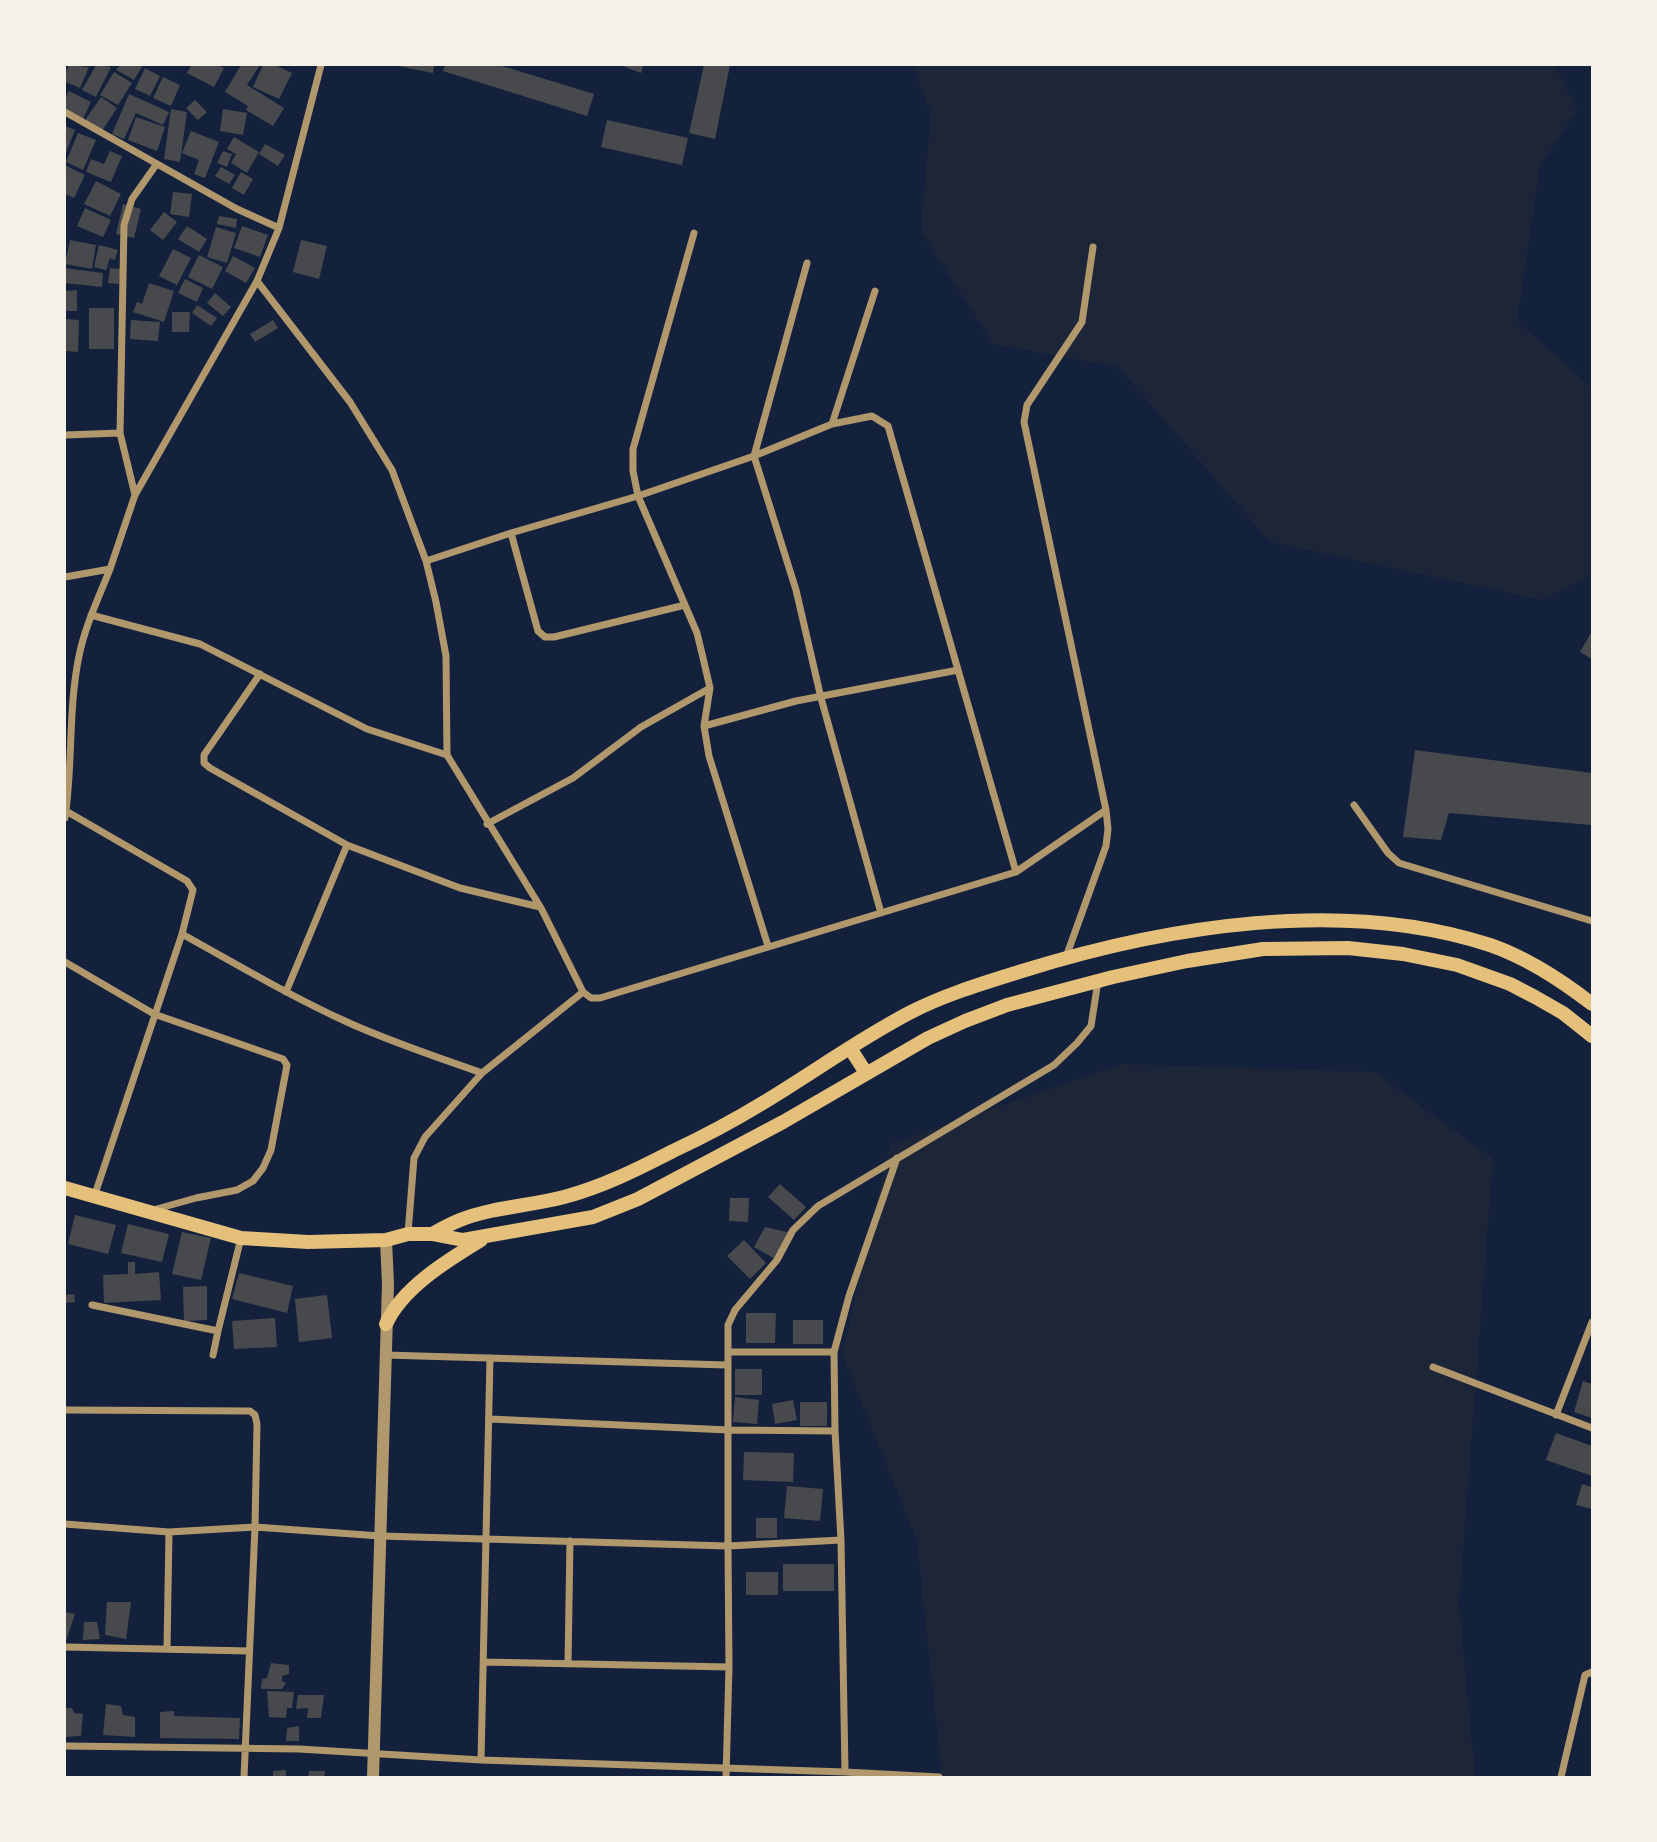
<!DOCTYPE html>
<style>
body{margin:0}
#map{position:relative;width:1657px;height:1842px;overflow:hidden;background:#14213d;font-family:"Public Sans",sans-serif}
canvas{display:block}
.frame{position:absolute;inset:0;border:66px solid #f6f1e7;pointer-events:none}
</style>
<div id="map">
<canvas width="1657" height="1842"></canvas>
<div class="frame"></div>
</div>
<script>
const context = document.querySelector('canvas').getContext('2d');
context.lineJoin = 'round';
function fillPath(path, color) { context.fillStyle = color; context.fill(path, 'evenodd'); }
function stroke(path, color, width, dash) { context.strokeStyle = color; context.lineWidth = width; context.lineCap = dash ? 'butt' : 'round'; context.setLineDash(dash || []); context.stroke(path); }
fillPath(new Path2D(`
 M912 65H1555L1577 110 1540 166 1517 321 1592 388V575L1542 600 1270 542 1118 367 993 344 921 231 931 113Z
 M1121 1064 1375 1072 1493 1159 1459 1603 1475 1777H942L917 1541 842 1355 890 1144Z`), '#1d2539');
fillPath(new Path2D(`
 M69 65 89 67 80 88 65 82V73Z
 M96 65 111 67 96 97 82 90Z
 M120 65H138L142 67 134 80 116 70Z
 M191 65H217L224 68 214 87 187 73Z
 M241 65H260L247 85 284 108 273 126 246 110 248 106 225 92Z
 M263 65H275L292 73 279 99 253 87Z
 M393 65H434L433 73Z
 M445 65H499L594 94 587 116 443 71Z
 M620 65H643L641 73Z
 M704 65H730L715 139 689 133Z
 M145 68 160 76 150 96 135 89Z
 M114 72 132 83 118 105 100 95Z
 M163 77 180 85 171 106 153 98Z
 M69 91 91 102 83 119 65 109V98Z
 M129 94 169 112 163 125 136 113 124 139 112 134Z
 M101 97 117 108 102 131 85 120Z
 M195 100 207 112 198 120 186 108Z
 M171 109 187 112 180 162 164 159Z
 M223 109 247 113 243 135 220 131Z
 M136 117 165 127 157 151 128 140Z
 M607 120 688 138 682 165 601 147Z
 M65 126 75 130 65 155Z
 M191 131 219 142 205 178 194 174 199 160 182 153Z
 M78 133 96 140 83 170 66 162Z
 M234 137 259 152 247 173 231 163 236 154 227 149Z
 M265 144 285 155 278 166 259 154Z
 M110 151 122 156 111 182 86 172 91 159 104 164Z
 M223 151 232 154 227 167 217 163Z
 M65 165 85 175 74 198 65 194Z
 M221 167 235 175 229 184 215 176Z
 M241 172 253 179 244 195 232 188Z
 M96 181 121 194 110 216 84 204Z
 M173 192 192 194 189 217 170 214Z
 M123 204 141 209 134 238 116 234Z
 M85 208 111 220 103 237 77 226Z
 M164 212 177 222 163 240 150 230Z
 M219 216 237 219 236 228 217 224Z
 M187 226 207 239 199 252 178 239Z
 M242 226 268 235 260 257 234 248Z
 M216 227 236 233 227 263 207 257Z
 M70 240 96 245 92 269 65 264Z
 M301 240 327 246 319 279 293 272Z
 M99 245 118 250 115 260 110 258 106 270 94 267Z
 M173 249 191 258 177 285 159 276Z
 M199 255 223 267 212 289 188 277Z
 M233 256 255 268 246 283 225 271Z
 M65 268 103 273 102 287 65 283Z
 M110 268 121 269 119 284 108 283Z
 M185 279 203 288 197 302 178 293Z
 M149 283 174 291 164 322 133 312 137 302 142 304Z
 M77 290V311H65V291Z
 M215 293 231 307 223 316 207 303Z
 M197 305 217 318 211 326 192 313Z
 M89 308H114V349H89Z
 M172 312H190L189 332H172Z
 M65 319 79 320 78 352 65 351Z
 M131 320 160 322 158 341 130 339Z
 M273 320 278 328 255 342 250 334Z
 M1592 631V659L1580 652Z
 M1415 750 1592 773V825L1449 813 1441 840 1403 837Z
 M780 1184 806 1207 794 1220 768 1197Z
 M730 1198H749L748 1222 729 1221Z
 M75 1215 116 1225 108 1254 68 1244Z
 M128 1224 169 1234 162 1262 121 1253Z
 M765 1227 791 1233 777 1260 754 1247Z
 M182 1232 211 1238 201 1280 172 1274Z
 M744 1240 766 1263 750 1279 727 1256Z
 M128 1262H135V1274L159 1272 161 1300 104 1303 103 1275 128 1274Z
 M239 1273 293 1286 287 1313 232 1299Z
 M207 1286V1320L184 1321 183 1287Z
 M74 1294 75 1302 65 1303V1295Z
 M327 1295 332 1338 299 1342 295 1299Z
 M746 1313H776L775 1343H746Z
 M275 1318 277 1347 234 1349 232 1321Z
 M793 1320H823V1344H793Z
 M735 1369H762V1395H735Z
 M1583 1381 1592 1384V1418L1574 1412Z
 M735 1397 759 1400 757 1424 733 1422Z
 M793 1400 797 1420 775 1424 772 1404Z
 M800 1402H827V1426H800Z
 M1556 1433 1592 1446V1476L1546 1460Z
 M744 1452 794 1453 793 1482 743 1480Z
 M1582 1484 1592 1487V1509L1576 1505Z
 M787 1486 823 1489 820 1521 784 1518Z
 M756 1518H777V1538H756Z
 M783 1564H834V1591H783Z
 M746 1572H778V1595H746Z
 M107 1602H131L126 1639 105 1635Z
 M65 1612 75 1614 65 1644Z
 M84 1622H97L100 1639 83 1640Z
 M271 1663 289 1665V1674L282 1676V1681L286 1683 282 1689H261L262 1679 267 1678Z
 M267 1691 294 1692 292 1708H287L286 1718 269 1717Z
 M298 1695H324L321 1718H307L308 1708 296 1709Z
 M106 1704 121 1706 123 1715 135 1717V1737L103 1735Z
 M65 1708H72L74 1713 83 1714 81 1736 65 1737Z
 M174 1711V1716L240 1718 239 1739 160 1738V1712Z
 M299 1726V1741H286L287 1728Z
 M286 1770V1777H273V1771Z
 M309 1771H325L324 1777H308Z`), '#48494c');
stroke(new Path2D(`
 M65 112 237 209 279 228 257 281
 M279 228 321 65
 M694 233 633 449V471L638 496 697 633 704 662 710 688 704 726 796 701 958 670
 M807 263 754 456 796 590 821 698 881 913
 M832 424 875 291
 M65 435 120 433
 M135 495 120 433 124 225 132 199 156 165
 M511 533 538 631 545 637H554L685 605
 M65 577 110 569 135 495 257 281 350 402 392 470 426 561 436 602 446 656 447 755 541 908 583 992 591 998H600L1016 872 888 426 872 416 832 424 754 456 638 496 511 533 426 561
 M91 615 200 644 367 729 447 755
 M260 674 204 755V763L210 768 347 845 460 888 540 907
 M704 726 709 756 768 946
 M1354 805 1388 853 1399 863 1592 921
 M66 811 187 881 193 890 182 934 94 1197
 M65 818C73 765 68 709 79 656 85 626 99 597 110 569
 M487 824 573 778 641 727 710 688
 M1016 872 1106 810
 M182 934C236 964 290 996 347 1022 391 1042 437 1057 482 1073
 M1066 957 1106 846 1108 829 1106 810 1024 422 1027 405 1082 322 1093 247
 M65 962 154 1014 283 1059 287 1065 271 1150 263 1168 253 1181 237 1190 196 1198 153 1210
 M286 992 347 845
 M408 1233 414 1158 425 1137 482 1073 583 992
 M92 1305 218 1331 241 1238
 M728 1352H834
 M213 1355 218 1331
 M385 1355 727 1365
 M1433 1367 1592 1428
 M65 1410 250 1411 255 1415 257 1424 255 1527 244 1777
 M1556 1415 1592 1322
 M835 1431 834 1352 849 1296 897 1158
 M65 1524 169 1532 255 1527 380 1536 728 1546 729 1667 726 1777
 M841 1540 835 1431 728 1430V1325L735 1310 777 1260 793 1230 818 1206 1054 1065 1077 1043 1091 1026 1098 981
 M65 1647 249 1651
 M167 1649 169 1532
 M484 1662 729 1667
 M568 1664 570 1541
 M65 1746 299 1749 481 1760 845 1772 841 1540 728 1546V1430L490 1419
 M481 1760 490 1358
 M845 1772 939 1777
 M1561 1777 1585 1675 1592 1672`), '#b1986c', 7);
stroke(new Path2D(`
 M373 1777 388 1284 386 1240`), '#b1986c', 12);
stroke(new Path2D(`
 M850 1048 866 1073
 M65 1188 241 1238 308 1242 386 1240 408 1234H432L463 1240 593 1217 638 1199 783 1122 928 1038 965 1021 1007 1005 1113 977 1187 961 1263 949 1348 948 1403 954 1457 965 1510 984 1535 997 1563 1013 1592 1036
 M432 1234C441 1229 450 1224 460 1220 493 1207 530 1206 564 1197 602 1187 638 1169 673 1151 703 1137 733 1121 761 1104 811 1074 859 1039 911 1012 946 994 984 983 1022 971 1166 926 1343 897 1490 945 1528 958 1561 980 1592 1004
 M386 1324C402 1288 448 1260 481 1240`), '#e5c07b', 14);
</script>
